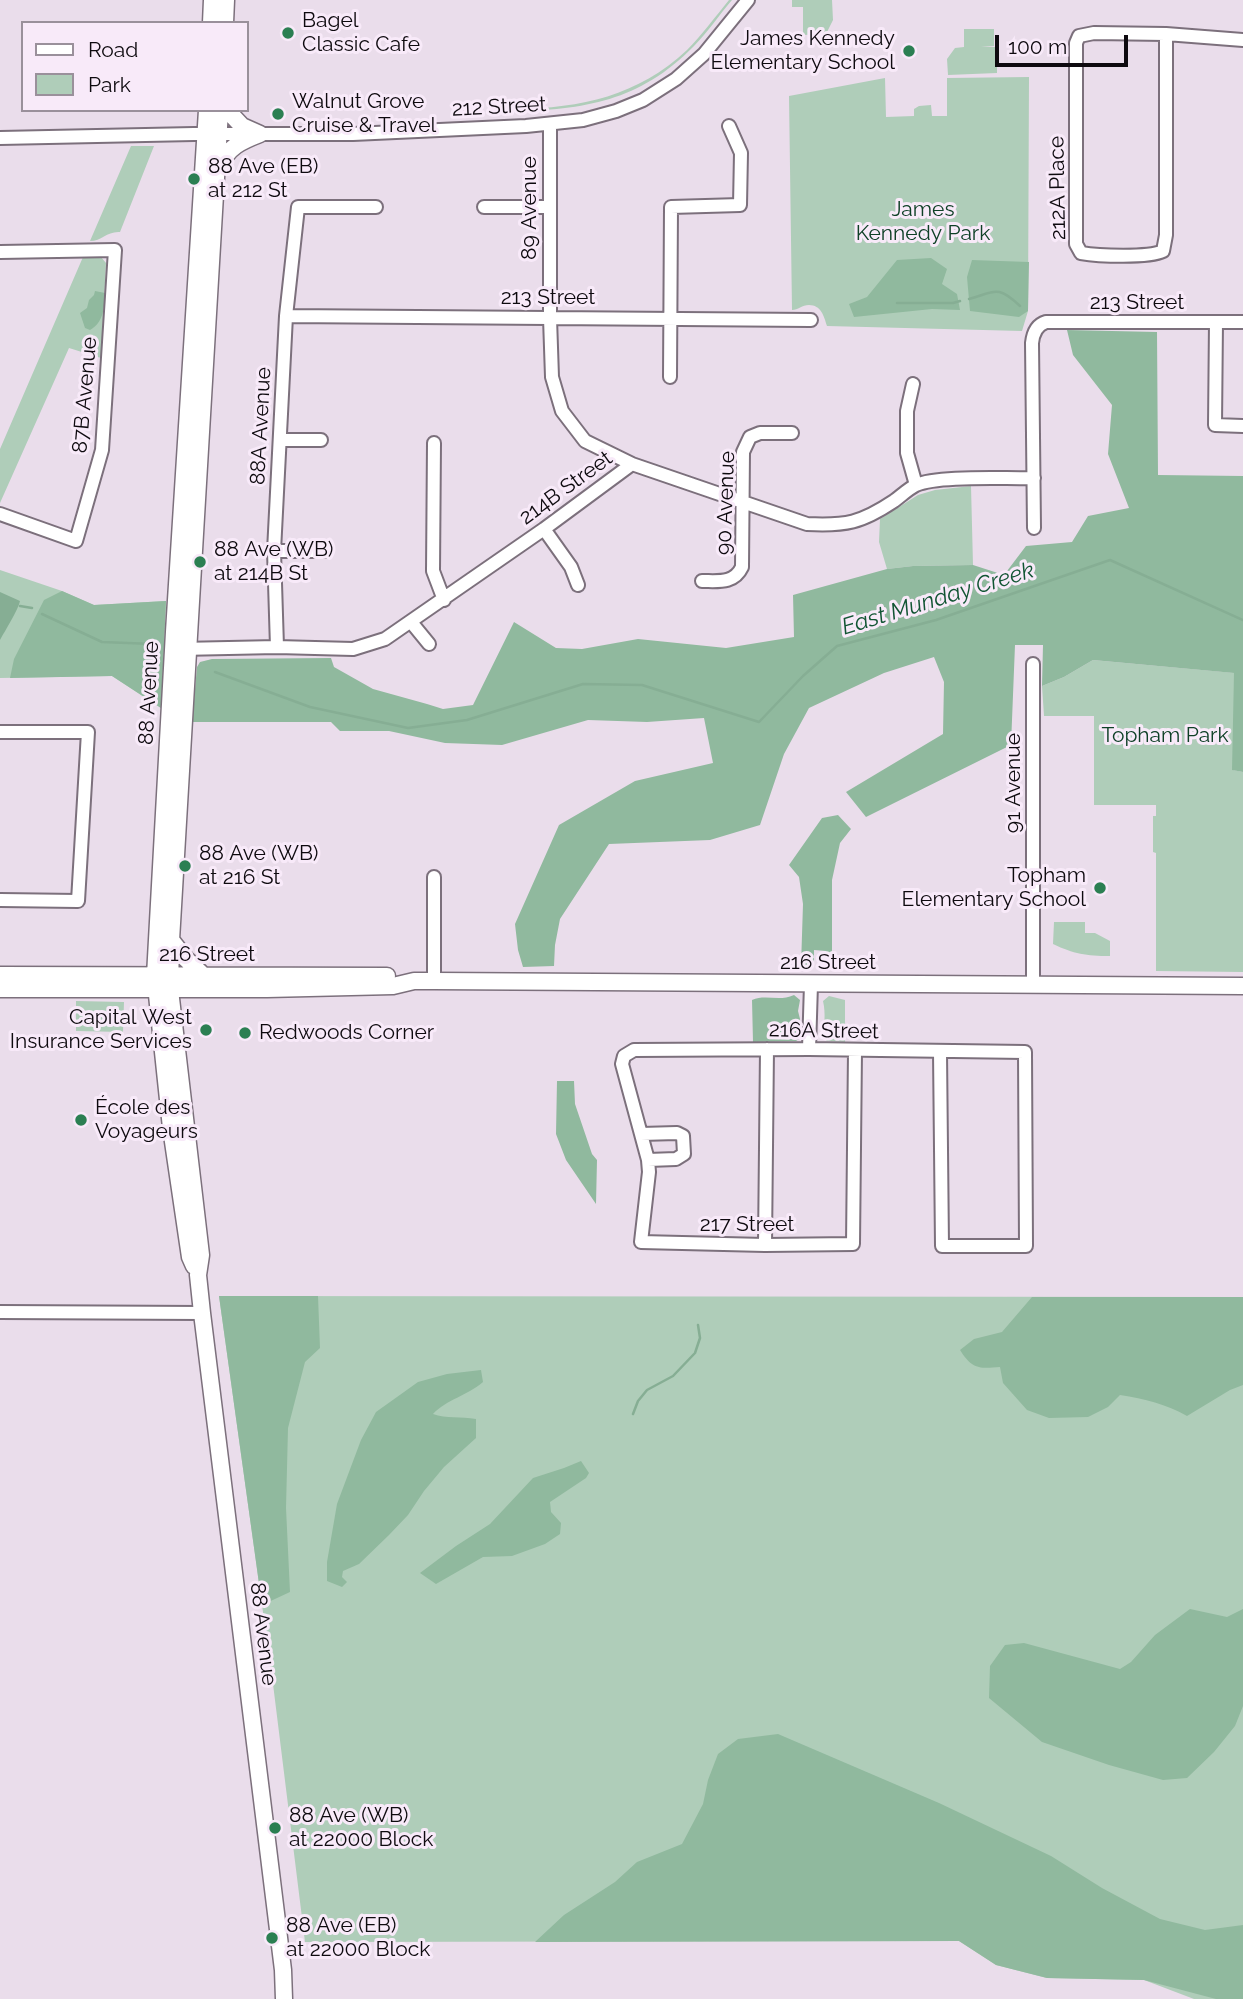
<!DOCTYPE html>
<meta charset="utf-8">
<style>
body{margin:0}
#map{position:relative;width:1243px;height:1999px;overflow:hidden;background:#eaddeb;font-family:Raleway,sans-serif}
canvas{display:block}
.legend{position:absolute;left:21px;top:21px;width:228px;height:91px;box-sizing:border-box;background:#f8eaf9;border:2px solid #9a909b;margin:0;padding:9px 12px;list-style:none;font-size:21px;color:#0e0a0f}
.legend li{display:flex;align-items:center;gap:14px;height:35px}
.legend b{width:35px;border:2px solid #9a909b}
.scale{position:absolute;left:995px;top:35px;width:133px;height:32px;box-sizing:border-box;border:4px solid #0e0a0f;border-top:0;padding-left:9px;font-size:21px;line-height:24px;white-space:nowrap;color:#0e0a0f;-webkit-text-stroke:5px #f8eaf9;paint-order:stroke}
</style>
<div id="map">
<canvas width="1243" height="1999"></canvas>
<ul class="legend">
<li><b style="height:9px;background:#fff"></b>Road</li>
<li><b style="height:19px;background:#afcdb9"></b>Park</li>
</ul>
<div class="scale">100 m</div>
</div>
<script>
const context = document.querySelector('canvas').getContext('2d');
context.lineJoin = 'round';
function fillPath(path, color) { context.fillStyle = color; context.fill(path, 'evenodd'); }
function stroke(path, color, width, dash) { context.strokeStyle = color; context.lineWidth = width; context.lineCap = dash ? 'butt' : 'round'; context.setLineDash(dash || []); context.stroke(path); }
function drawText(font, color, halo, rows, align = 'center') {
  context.font = font + ' Raleway,sans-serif'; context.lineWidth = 6; context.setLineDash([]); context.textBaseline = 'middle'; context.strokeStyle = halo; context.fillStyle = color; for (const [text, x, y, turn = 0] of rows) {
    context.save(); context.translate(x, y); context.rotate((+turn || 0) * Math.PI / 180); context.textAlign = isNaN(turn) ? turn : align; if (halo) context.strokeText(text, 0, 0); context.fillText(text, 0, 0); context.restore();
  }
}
fillPath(new Path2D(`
 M729 0H732C719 15 708 32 694 46 639 102 585 109 511 112L516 109C581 108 638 96 687 50 702 35 715 17 729 0Z
 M792 0H832L833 20 826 34 803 35V7H792Z
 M964 29H994V46L981 47H997V73L948 75 947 59 955 48 964 47Z
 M1029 77 1028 311 1022 331 827 326C824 316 821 305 809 305 802 305 798 310 792 310L789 96 885 78 886 117 914 116V109L919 106 931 105 932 116H947V78Z
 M131 146H154L120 232C107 231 102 241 90 241Z
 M83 257H101L106 263 101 358 69 348 0 503V449Z
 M971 486 973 565 913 566 887 569 879 542 880 519 918 495 935 490Z
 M0 570 62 591 94 605 166 601 161 708 112 676 0 678Z
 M1093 660 1235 673 1233 770 1243 772V972L1156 971V853L1153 852V816H1156V805H1094V716H1044L1042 686 1064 677Z
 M1054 922H1085V933H1095L1110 941V956C1086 956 1074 954 1053 944Z
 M829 996 845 1000V1042L827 1041 823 1038C824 1026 826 1014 823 1001Z
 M76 1001 124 1002 123 1032 76 1031Z
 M219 1296 1243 1297V1999H1194L1144 1980 1047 1978 996 1965 959 1941 305 1942 273 1684Z`), '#afcdb9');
fillPath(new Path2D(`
 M931 258 947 269 942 284 957 294 960 310 932 309 854 317 849 304 867 297 897 260Z
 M972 260 1029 262 1028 311 1019 317 970 311 967 277Z
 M95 291 105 293C104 308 104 322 90 330L85 328 80 313 87 308 89 300 94 295Z
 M1067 330 1157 332 1158 475 1243 476V772L1232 770 1234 673 1093 660 1064 677 1042 686 1043 645H1015L1011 745 866 817 846 792 943 734 944 682 934 657 884 673 809 708 784 754 760 825 710 840 609 844 560 919 555 945 554 966 523 967 518 950 515 924 559 825 635 781 713 763 704 718 647 722 588 720 502 745 445 743 389 731H340L331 722H192L197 667 200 662 212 659 331 658 334 667 373 689 427 704 443 709 473 705 514 622 556 648 582 649 638 639 726 648 794 637 793 595 887 569 913 566 973 565 1004 575 1026 546 1072 542 1088 516 1129 508 1108 454 1112 405 1073 355Z
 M62 591 94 605 166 601 161 708 112 676 10 678 14 659 44 600Z
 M838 815 851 829 840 843 832 880V966H826V951L814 950V966H801L803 904 799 877 789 865 822 818Z
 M794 995 800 1000 798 1011 800 1019 798 1025 799 1039 796 1041 753 1042 752 1000C766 994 779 1002 794 995Z
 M557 1081H574L575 1104 592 1154 597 1160 596 1204 566 1160 556 1134Z
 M219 1296H318L320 1348 305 1362 288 1428 286 1508 290 1592 262 1605Z
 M1032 1297H1243V1385L1230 1390 1187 1416C1166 1404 1145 1399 1120 1395L1108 1407 1088 1417 1049 1418 1027 1410 1003 1383 1000 1367C979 1369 972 1369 960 1350L974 1339 1002 1332Z
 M481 1370 483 1382C467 1396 447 1399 433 1414 446 1419 461 1416 476 1419V1438L444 1467 424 1491 408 1515 389 1535 359 1564 343 1571 342 1577 347 1582 342 1587 327 1581V1562L337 1504 361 1440 376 1412 418 1382 447 1374Z
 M581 1461 589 1473 586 1478 550 1502 551 1512 561 1523 560 1534 545 1544 512 1556 483 1557 436 1584 420 1573 456 1546 490 1524 533 1478 564 1468Z
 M1190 1609 1227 1617 1243 1609V1706L1235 1726 1214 1752 1187 1778 1163 1780 1109 1765 1042 1742 989 1698 990 1666 1005 1645 1024 1643 1120 1669 1131 1662 1155 1635Z
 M778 1734 939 1803 1051 1856 1102 1888 1160 1919 1205 1930 1243 1925V1999H1216L1144 1980 1047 1978 996 1965 959 1941 535 1942 564 1915 615 1882 637 1862 682 1844 703 1804 708 1780 718 1754 738 1739Z`), '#90b99e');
fillPath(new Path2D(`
 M0 592 20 601C18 610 5 631 0 640Z`), '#86ae94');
stroke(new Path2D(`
 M969 299C995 292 997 284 1020 306
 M897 303H953L960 301
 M20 606 32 608
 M42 614 102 642 153 644
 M215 672 310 707 408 728 467 720 583 684 642 685 759 722 803 676 837 646 936 620 1110 560 1243 620
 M633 1414 638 1401 647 1390 673 1376 695 1353 700 1338 698 1325`), '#86ae94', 2.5);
const minor = new Path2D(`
 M1166 34V235L1163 251C1149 258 1098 256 1081 253L1076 244V43L1079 36 1094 33 1166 34 1243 40
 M550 124V318L552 377 562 411 585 441 632 464 807 524C846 526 861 523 894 501 901 496 908 489 916 485 938 475 1007 479 1034 478
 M0 138 194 134H353L526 126 583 120 616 111 643 100 676 79 704 54 748 0
 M484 207H550
 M0 252 115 250 102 450 76 541 0 514
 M286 316 811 320
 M1216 322 1215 425 1243 426
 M670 377 671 207 740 205 741 153 729 126
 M913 384 907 411V453L916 485
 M280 440H321
 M434 443 433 571 444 600
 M1034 528 1032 343C1033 334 1036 325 1046 322H1243
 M544 529 571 567 578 585
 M274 551H325
 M702 581C718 581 734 584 742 567L743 452 750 437 760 433H792
 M411 622 429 644
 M277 647 274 551 286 316 298 207H376
 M180 649 277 647 353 649 385 639 544 529 632 464
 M1033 664V985
 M0 732H88L78 901 0 900
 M434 877V981
 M809 1049 811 984
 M855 1051 853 1244 765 1245 641 1242 649 1172 648 1160 622 1064 624 1056 634 1050 809 1049 1025 1052 1026 1246H942L940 1052
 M641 1134 677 1133 683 1136 684 1154 676 1159 648 1160
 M765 1245 767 1049
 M0 1312 202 1313`);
const major = new Path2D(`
 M211 23 212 0
 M225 23 226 0
 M220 110 171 940 170 990 201 1255 198 1275 202 1313 283 1970 284 1999
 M227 110 242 126 260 134
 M220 167C227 147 242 141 260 134
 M171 940 186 959 204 976
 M0 975 387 976
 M0 989H267L393 986 414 981H434L1243 986
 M194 1266 190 1257 171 1128 155 976 174 632 207 110`);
stroke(minor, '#7c707c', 16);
stroke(major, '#7c707c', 19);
stroke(minor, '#fff', 12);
stroke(major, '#fff', 16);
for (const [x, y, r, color] of [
 [288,33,7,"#2b7f52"],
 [909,51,7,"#2b7f52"],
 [278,114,7,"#2b7f52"],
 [194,179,7,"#2b7f52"],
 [200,562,7,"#2b7f52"],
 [185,866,7,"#2b7f52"],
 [1100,888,7,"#2b7f52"],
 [206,1030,7,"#2b7f52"],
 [245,1033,7,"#2b7f52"],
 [81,1120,7,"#2b7f52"],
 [275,1828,7,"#2b7f52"],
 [272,1938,7,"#2b7f52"]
]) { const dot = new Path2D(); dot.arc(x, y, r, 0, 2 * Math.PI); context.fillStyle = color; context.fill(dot); stroke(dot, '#f8eaf9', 2.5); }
drawText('21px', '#0e0a0f', '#f8eaf9', [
 ["Bagel",302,21],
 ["Classic Cafe",302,45],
 ["James Kennedy",895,39,"right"],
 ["Elementary School",895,63,"right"],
 ["Walnut Grove",292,102],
 ["Cruise & Travel",292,126],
 ["88 Ave (EB)",208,167],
 ["at 212 St",208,191],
 ["88 Ave (WB)",214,550],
 ["at 214B St",214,574],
 ["88 Ave (WB)",199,854],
 ["at 216 St",199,878],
 ["Topham",1086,876,"right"],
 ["Elementary School",1086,900,"right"],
 ["Capital West",192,1018,"right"],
 ["Insurance Services",192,1042,"right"],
 ["Redwoods Corner",259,1033],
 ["École des",95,1108],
 ["Voyageurs",95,1132],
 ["88 Ave (WB)",289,1816],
 ["at 22000 Block",289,1840],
 ["88 Ave (EB)",286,1926],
 ["at 22000 Block",286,1950]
], 'left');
drawText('21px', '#0e0a0f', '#f8eaf9', [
 ["212 Street",499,107,-3],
 ["212A Place",1058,188,-91],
 ["89 Avenue",530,208,-90],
 ["213 Street",548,298],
 ["213 Street",1137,303],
 ["87B Avenue",85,395,-85],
 ["88A Avenue",261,426,-87],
 ["214B Street",566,488,-36],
 ["90 Avenue",726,503,-88],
 ["88 Avenue",149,693,-87],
 ["91 Avenue",1014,783,-90],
 ["216 Street",207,955],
 ["216 Street",828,963],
 ["216A Street",824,1031,1],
 ["217 Street",747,1225],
 ["88 Avenue",263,1634,83]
]);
drawText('21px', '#0e4026', '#f8eaf9', [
 ["James",923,210],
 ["Kennedy Park",923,234],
 ["Topham Park",1165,736]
]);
drawText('italic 23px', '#153', '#f8eaf9', [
 ["East Munday Creek",938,599,-17]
]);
</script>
